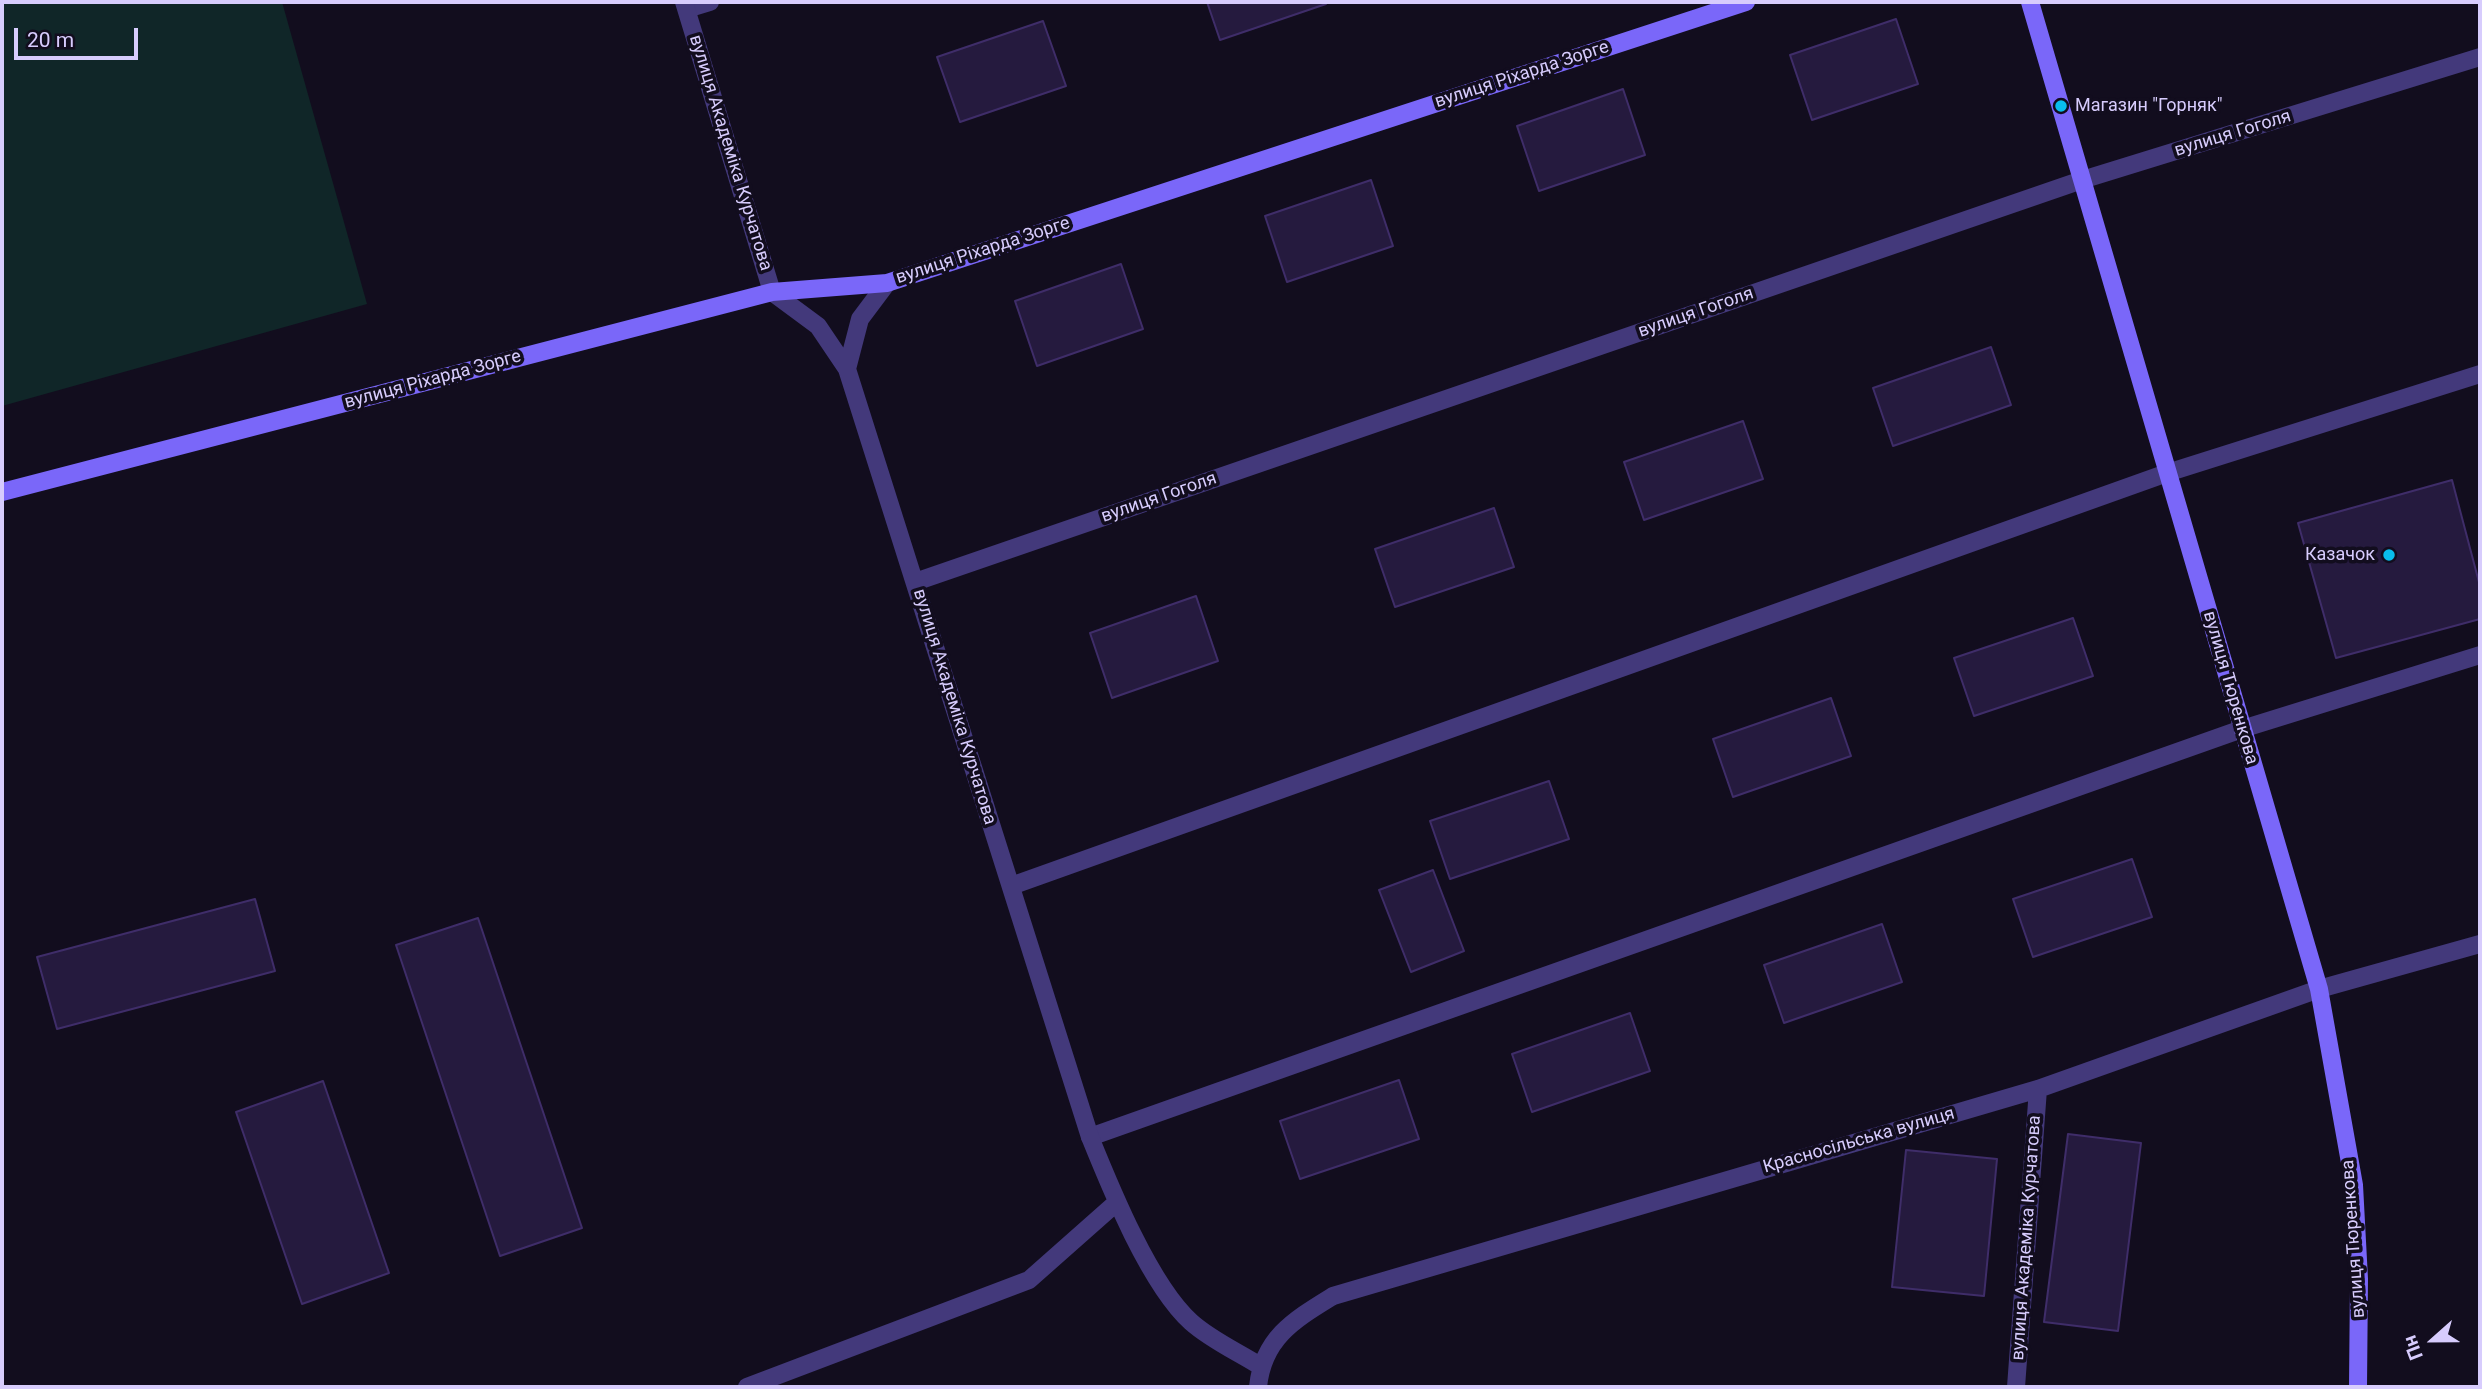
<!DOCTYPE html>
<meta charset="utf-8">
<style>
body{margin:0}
#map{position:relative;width:2482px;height:1389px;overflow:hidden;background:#120d1e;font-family:Roboto,sans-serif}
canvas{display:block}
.frame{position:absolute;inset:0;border:4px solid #d7ccfd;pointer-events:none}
.north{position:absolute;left:2398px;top:1305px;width:70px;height:70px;-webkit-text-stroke:5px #120d1e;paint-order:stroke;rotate:249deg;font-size:19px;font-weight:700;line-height:28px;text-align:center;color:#d7ccfd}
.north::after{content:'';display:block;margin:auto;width:24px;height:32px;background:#d7ccfd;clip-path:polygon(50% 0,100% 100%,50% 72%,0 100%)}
.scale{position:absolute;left:14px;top:28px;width:124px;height:32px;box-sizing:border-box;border:4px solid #d7ccfd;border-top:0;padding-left:9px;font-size:21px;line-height:24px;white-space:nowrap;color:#d7ccfd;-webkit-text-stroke:5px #120d1e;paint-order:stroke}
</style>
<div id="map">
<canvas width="2482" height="1389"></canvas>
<div class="frame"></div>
<div class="north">Пн</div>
<div class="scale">20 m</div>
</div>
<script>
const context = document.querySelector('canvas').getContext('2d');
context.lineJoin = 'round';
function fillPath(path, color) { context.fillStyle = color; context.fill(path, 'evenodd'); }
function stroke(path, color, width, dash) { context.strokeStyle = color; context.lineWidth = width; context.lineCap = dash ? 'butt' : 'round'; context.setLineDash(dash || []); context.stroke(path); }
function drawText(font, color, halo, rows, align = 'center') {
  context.font = font + ' Roboto,sans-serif'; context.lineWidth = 7; context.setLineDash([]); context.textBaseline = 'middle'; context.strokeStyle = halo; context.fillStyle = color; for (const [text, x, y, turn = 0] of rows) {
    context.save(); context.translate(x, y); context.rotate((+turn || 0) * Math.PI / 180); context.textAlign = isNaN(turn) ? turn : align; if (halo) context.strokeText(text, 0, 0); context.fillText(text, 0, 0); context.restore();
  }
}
fillPath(new Path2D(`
 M2 2H282L367 304 2 406Z`), '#102628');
const building = new Path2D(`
 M1207 2H1326V4L1220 40Z
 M1896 19 1918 84 1812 120 1790 55Z
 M1043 21 1066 86 960 122 937 57Z
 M1623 89 1645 155 1539 191 1517 126Z
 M1371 180 1393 246 1287 282 1265 216Z
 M1121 264 1143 329 1037 366 1015 301Z
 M1991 347 2011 405 1893 446 1873 388Z
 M1743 421 1763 479 1644 520 1624 462Z
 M2452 480 2480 586V619L2336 658 2298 523Z
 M1494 508 1514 567 1395 607 1375 549Z
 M1196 596 1218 661 1112 698 1090 633Z
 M2073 618 2093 676 1974 716 1954 658Z
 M1831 698 1851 756 1733 797 1713 739Z
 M1549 781 1569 839 1450 879 1430 821Z
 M2132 859 2152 917 2033 957 2013 899Z
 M1433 870 1464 951 1411 972 1379 890Z
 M255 899 275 971 57 1029 37 957Z
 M478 918 582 1228 500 1256 396 945Z
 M1882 924 1902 982 1784 1023 1764 965Z
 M1630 1013 1650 1071 1532 1112 1512 1054Z
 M1399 1080 1419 1139 1300 1179 1280 1121Z
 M323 1081 389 1273 302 1304 236 1112Z
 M2068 1134 2141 1143 2118 1331 2044 1322Z
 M1906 1150 1997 1159 1984 1296 1892 1287Z`);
fillPath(building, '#251a3e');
stroke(building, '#3f2d69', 2);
stroke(new Path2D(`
 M687 9 710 2
 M1090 1137 2242 729 2480 655`), '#43397b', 18);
stroke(new Path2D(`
 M684 2 772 292 818 326 847 369 1090 1137C1111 1189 1150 1285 1191 1322 1211 1340 1238 1352 1260 1366
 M847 369 860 319 887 283
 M915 582 2082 180 2480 57
 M1011 886 2167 473 2480 374
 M747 1387 1029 1280 1116 1203
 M1258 1387C1263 1338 1294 1320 1333 1296L2038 1089 2319 989 2480 944
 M2016 1387 2038 1089`), '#43397b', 18);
stroke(new Path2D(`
 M2030 2 2319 989 2354 1185 2359 1279 2358 1387
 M2 492 772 292 887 283 1746 2`), '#7a67f9', 18);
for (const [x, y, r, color] of [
 [2061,106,7,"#09bdec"],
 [2389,555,7,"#09bdec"]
]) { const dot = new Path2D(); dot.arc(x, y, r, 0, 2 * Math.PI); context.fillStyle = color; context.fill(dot); stroke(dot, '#120d1e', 2.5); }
drawText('18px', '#d7ccfd', '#120d1e', [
 ["вулиця Ріхарда Зорге",1522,75,-18],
 ["вулиця Гоголя",2233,134,-17],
 ["вулиця Академіка Курчатова",730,153,73],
 ["вулиця Ріхарда Зорге",983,251,-18],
 ["вулиця Гоголя",1696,313,-19],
 ["вулиця Ріхарда Зорге",433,380,-15],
 ["вулиця Гоголя",1159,498,-19],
 ["вулиця Тюренкова",2230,688,74],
 ["вулиця Академіка Курчатова",954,707,73],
 ["Красносільська вулиця",1859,1141,-16],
 ["вулиця Академіка Курчатова",2027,1238,-86],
 ["вулиця Тюренкова",2354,1239,-94]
]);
drawText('18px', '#d7ccfd', '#120d1e', [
 ["Магазин \"Горняк\"",2075,106],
 ["Казачок",2375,555,"right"]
], 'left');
</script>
